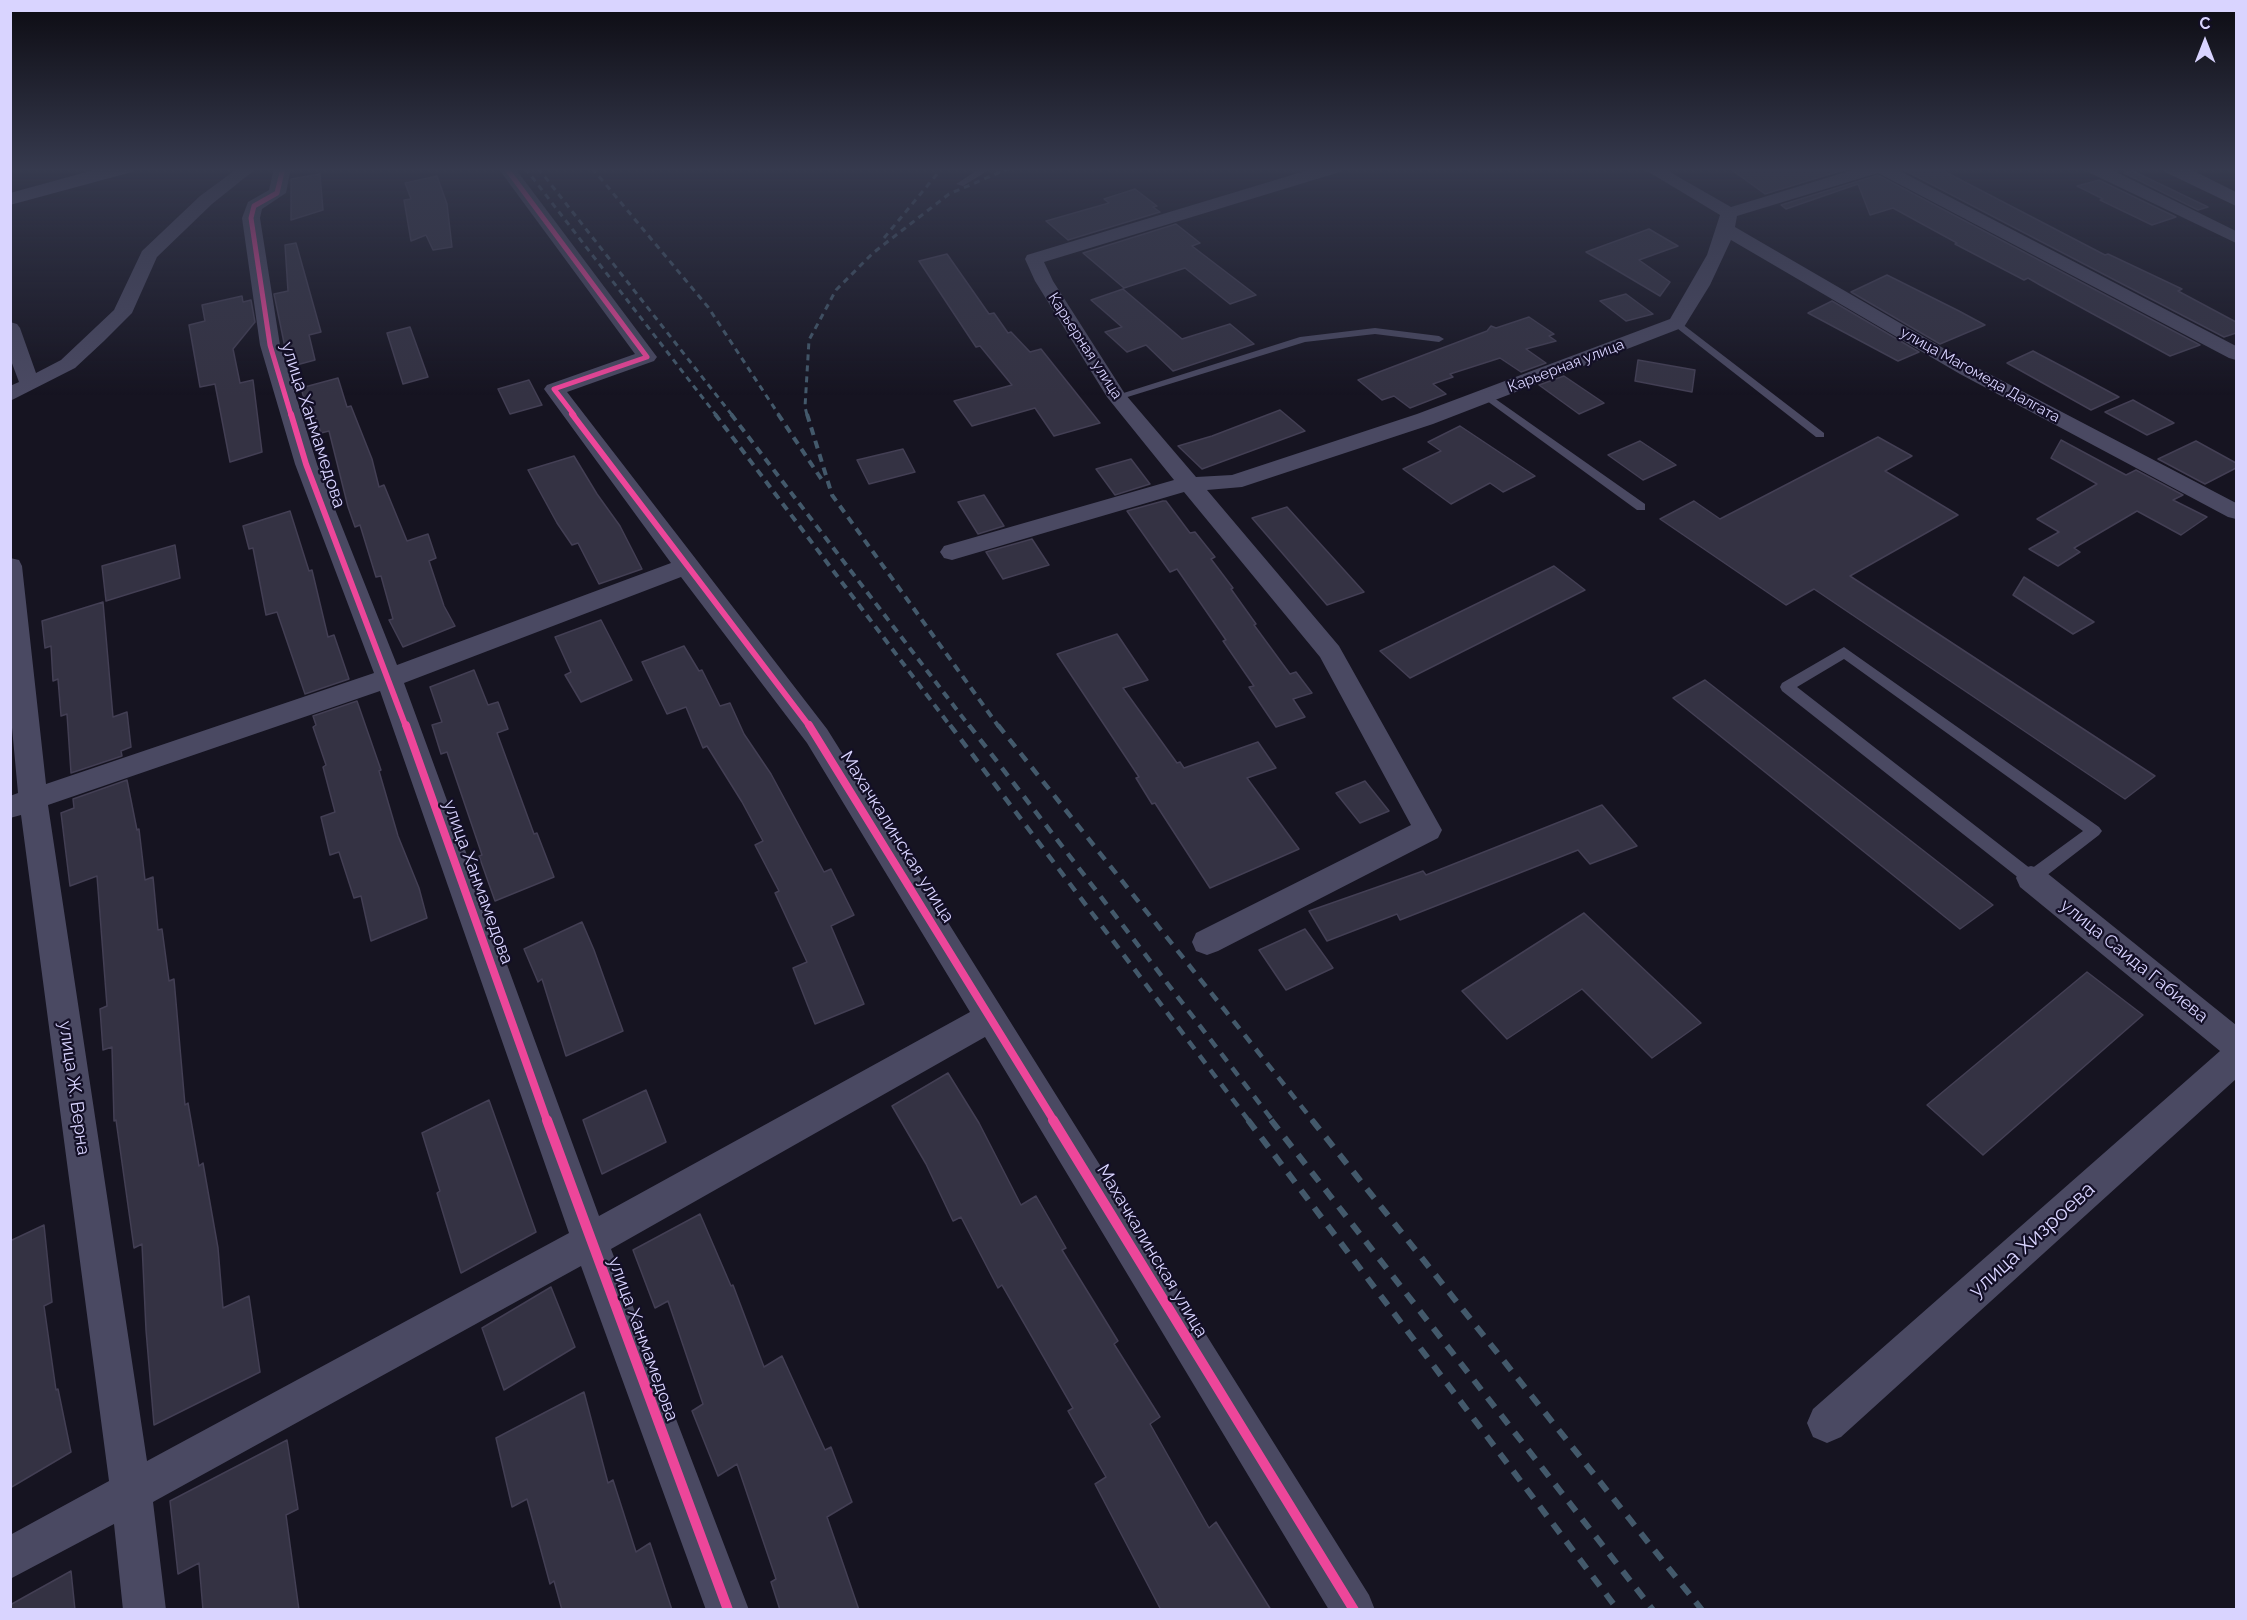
<!DOCTYPE html>
<meta charset="utf-8">
<style>
body{margin:0}
#map{position:relative;width:2247px;height:1620px;overflow:hidden;background:#161421;font-family:Raleway,sans-serif}
canvas{display:block}
.frame{position:absolute;inset:0;border:12px solid #d9d4ff;pointer-events:none}
.north{position:absolute;left:2175px;top:12px;width:60px;height:60px;-webkit-text-stroke:4px #130f26;paint-order:stroke;rotate:0deg;font-size:16px;font-weight:700;line-height:24px;text-align:center;color:#d9d4ff}
.north::after{content:'';display:block;margin:auto;width:21px;height:27px;background:#d9d4ff;clip-path:polygon(50% 0,100% 100%,50% 72%,0 100%)}
</style>
<div id="map">
<canvas width="2247" height="1620"></canvas>
<div class="frame"></div>
<div class="north">С</div>
</div>
<script>
const context = document.querySelector('canvas').getContext('2d');
context.lineJoin = 'round';
function fillPath(path, color) { context.fillStyle = color; context.fill(path, 'evenodd'); }
function stroke(path, color, width, dash) { context.strokeStyle = color; context.lineWidth = width; context.lineCap = dash ? 'butt' : 'round'; context.setLineDash(dash || []); context.stroke(path); }
function drawText(font, color, halo, rows, align = 'center') {
  context.font = font + ' Raleway,sans-serif'; context.lineWidth = 4.5; context.setLineDash([]); context.textBaseline = 'middle'; context.strokeStyle = halo; context.fillStyle = color; for (const [text, x, y, turn = 0] of rows) {
    context.save(); context.translate(x, y); context.rotate((+turn || 0) * Math.PI / 180); context.textAlign = isNaN(turn) ? turn : align; if (halo) context.strokeText(text, 0, 0); context.fillText(text, 0, 0); context.restore();
  }
}
const building = new Path2D(`
 M1729 168H1850L1765 194Z
 M1900 168H1938L2105 255 2108 254 2182 289 2178 291 2236 322V333L2224 337Z
 M2133 171 2208 207 2198 210 2124 173Z
 M320 174 323 210 291 220V179Z
 M1878 175 2200 345 2170 356 2040 285 2028 278 2024 280 1955 244 1957 243 1893 208 1870 215 1858 184 1786 209 1781 205Z
 M437 176 447 204 452 247 433 250 426 235 411 241 404 200 411 199 405 183Z
 M2099 180 2176 217 2152 225 2100 200 2103 199 2077 186Z
 M1135 189 1157 206 1153 207 1160 212 1068 240 1046 221 1109 203 1104 199Z
 M1176 224 1200 243 1192 246 1256 295 1230 304 1185 268 1124 288 1083 253Z
 M1649 229 1678 246 1639 260 1670 282 1660 296 1586 252Z
 M296 243 321 332 309 335 315 360 289 367 274 294 288 291 285 245Z
 M947 254 989 314 994 313 1008 333 1011 332 1030 352 1041 349 1100 423 1054 436 1035 408 972 426 954 401 1012 385 980 346 976 347 919 261Z
 M1887 275 1959 311 1985 325 1940 344 1851 292Z
 M1123 289 1182 339 1230 324 1254 344 1173 371 1146 345 1127 352 1105 332 1122 327 1091 300Z
 M1626 294 1653 314 1626 321 1600 301Z
 M242 296 243 302 251 300 255 322 233 349 240 383 253 380 262 452 230 462 215 384 200 387 189 325 205 321 202 305Z
 M1832 301 1919 352 1898 361 1808 313Z
 M1529 317 1554 334 1549 336 1556 341 1526 349 1546 363 1521 372 1500 358 1450 374 1453 377 1433 384 1446 394 1410 408 1394 396 1382 400 1358 380 1487 331 1491 326 1496 328Z
 M410 327 428 377 403 384 387 333Z
 M2033 351 2069 370 2119 397 2091 410 2007 363Z
 M1638 360 1695 370 1692 392 1635 381Z
 M1564 376 1604 403 1579 414 1539 385Z
 M338 378 347 407 351 406 372 459 379 487 384 485 407 541 428 534 436 558 429 561 444 606 455 626 403 647 389 620 393 619 381 576 376 577 360 525 355 527 348 507 329 431 321 433 313 410 308 412 301 388Z
 M529 380 542 405 510 414 498 389Z
 M2133 400 2174 423 2147 435 2105 412Z
 M1280 410 1305 431 1202 469 1178 446 1212 436Z
 M1460 426 1535 476 1503 492 1490 483 1451 504 1403 469 1441 451 1428 442Z
 M1878 437 1912 456 1885 471 1958 515 1850 576 2155 776 2125 799 1814 589 1786 605 1660 519 1694 501 1720 519Z
 M2061 440 2126 475 2136 470 2183 495 2173 500 2207 517 2181 535 2137 511 2074 548 2080 552 2058 566 2029 549 2059 532 2037 519 2097 484 2051 458Z
 M1640 441 1676 465 1643 480 1608 455Z
 M2196 441 2236 463V468L2205 484 2158 459Z
 M903 449 915 472 869 484 857 460Z
 M574 456 597 494 620 526 642 569 599 584 578 543 572 545 557 523 528 470Z
 M1131 459 1150 484 1115 495 1096 469Z
 M984 495 1004 526 978 534 958 502Z
 M1163 501H1166L1190 533 1195 532 1215 557 1211 559 1233 588 1231 589 1256 624 1254 625 1290 674 1296 672 1312 693 1293 699 1305 717 1276 727 1249 687 1254 686 1223 641 1226 640 1177 569 1170 572 1127 511Z
 M1287 507 1364 592 1327 605 1252 518Z
 M290 511 309 571 312 570 328 637 334 635 349 679 305 694 277 612 266 615 253 548 249 549 243 526Z
 M1032 539 1049 565 1003 579 986 552Z
 M175 545 180 578 106 601 102 566Z
 M1554 566 1585 590 1410 678 1380 651Z
 M2024 577 2094 622 2073 634 2013 595Z
 M103 602 113 717 127 712 131 747 121 751 122 756 71 773 67 714 61 716 58 679 53 681 51 646 45 648 42 621Z
 M601 620 632 680 581 702 565 675 571 672 555 637Z
 M1117 634 1148 680 1123 688 1177 763 1180 762 1184 768 1258 742 1276 768 1247 778 1299 849 1210 888 1155 803 1152 804 1136 778 1139 777 1057 654Z
 M684 646 699 671 702 670 720 706 730 703 744 734 771 774 824 872 831 869 854 915 831 926 864 1004 815 1024 793 968 807 962 775 893 779 891 755 845 763 841 742 802 707 746 703 748 686 707 667 714 642 662Z
 M474 670 488 705 498 702 508 729 497 733 534 834 537 833 554 877 495 901 479 856 482 855 447 752 441 754 432 725 442 722 430 687Z
 M1705 680 1993 905 1960 929 1673 698Z
 M357 701 381 770 379 771 398 836 419 888 427 918 371 941 361 896 354 898 339 852 330 855 321 817 335 812 323 767 326 765 313 727 316 725 313 716Z
 M127 780 137 830 139 829 145 880 153 877 158 930 162 929 169 981 174 979 185 1105 188 1103 199 1166 203 1163 218 1248 223 1308 249 1296 260 1372 154 1425 146 1330 142 1244 134 1248 116 1120 114 1121 112 1047 103 1050 100 1009 107 1006 97 876 70 886 61 813 74 808 73 799Z
 M1365 781 1389 811 1360 823 1336 793Z
 M1602 805 1637 846 1590 864 1578 850 1400 920 1397 914 1327 941 1309 911 1423 871 1426 875Z
 M1584 913 1701 1023 1652 1058 1582 989 1507 1039 1462 991Z
 M582 922 594 950 623 1031 566 1056 542 979 538 982 524 949Z
 M1305 929 1333 968 1286 990 1259 950Z
 M2087 972 2143 1015 1983 1155 1927 1105Z
 M948 1073 979 1123 1021 1205 1036 1196 1066 1248 1062 1250 1118 1341 1114 1344 1160 1417 1150 1424 1209 1528 1216 1522 1271 1610H1161L1095 1484 1106 1477 1068 1411 1073 1408 1002 1285 998 1288 961 1217 953 1221 926 1164 892 1106Z
 M646 1090 666 1142 602 1174 583 1120Z
 M489 1100 536 1232 461 1273 437 1193 440 1191 422 1133Z
 M700 1214 731 1286 733 1285 764 1367 782 1356 825 1450 831 1447 852 1502 827 1517 859 1610H780L771 1582 776 1579 737 1464 718 1476 692 1411 703 1404 668 1301 655 1308 633 1250Z
 M44 1225 52 1302 44 1306 56 1390 58 1389 71 1452 10 1488V1241Z
 M551 1287 575 1347 504 1390 482 1328Z
 M584 1392 608 1483 613 1480 636 1552 650 1543 672 1610H562L554 1581 550 1584 527 1499 512 1507 496 1438Z
 M287 1440 298 1509 286 1515 299 1610H203L199 1563 178 1574 170 1501Z
 M71 1571 75 1610H10V1605Z`);
fillPath(building, '#343243');
stroke(building, '#433f54', 1.5);
fillPath(new Path2D(`
 M981 168H992L963 186 956 184Z
 M1677 320 1824 433V437H1816L1673 325V321Z
 M1375 328 1439 336 1444 339 1439 342 1375 334 1305 342 1121 399H1113L1111 397 1300 337Z
 M1487 393 1645 504V510H1637L1483 398 1481 396Z
 M1844 647 2099 827 2102 831 2099 835 2037 883 2031 884 2025 883 1782 691 1780 687 1782 683ZM1844 659 2083 831 2031 869 1797 687Z`), '#4a4962');
fillPath(new Path2D(`
 M238 168H257L212 204 157 257 132 313 104 341 75 368 10 401V386L19 382 10 358V322L17 324 20 328 36 373 61 360 114 310 142 251 200 196Z
 M274 168H291L286 193 262 209 260 218 280 345 317 464 397 665 671 563 544 389 547 385 635 354 498 168H515L657 357 654 361 567 392 827 729 1369 1595 1375 1610H1329L985 1037 611 1249 749 1610H706L581 1266 153 1502 166 1610H123L114 1524 10 1579V1535L109 1481 21 815 10 818V796L18 793 10 706V558L19 560 22 566 46 784 374 673 295 464 260 345 242 218 248 202 269 190ZM681 577 807 743 970 1012 599 1216 404 683ZM380 691 569 1233 147 1461 48 805Z
 M1315 168H1342L1340 172 1044 262 1053 281 1125 394 1196 477 1232 475 1417 414 1670 319 1707 255 1720 215 1642 168H1663L1731 207 1859 168H1894L2236 346V360L2229 358 1878 173 1737 216 1735 227 1974 366 2236 503V519L2228 517 1960 374 1731 240 1710 285 1684 327 1433 424 1242 487 1207 490 1339 646 1442 830 1438 838 1218 951 1207 955 1196 951 1192 942 1196 933 1411 825 1320 657 1184 492 952 560 944 558 940 552 944 546 1174 480 1107 397 1035 281 1025 259 1027 255Z
 M2086 168H2108L2236 231V243L2088 172Z
 M2031 866 2042 869 2236 1025V1079L1841 1437 1827 1443 1813 1437 1807 1423 1813 1409 2220 1051 2020 887 2016 878 2020 869Z`), '#4a4962');
fillPath(new Path2D(`
 M101 168H134L132 172 10 205V193Z
 M2163 168H2188L2236 192V206L2165 172Z`), '#575674');
stroke(new Path2D(`
 M525 168 716 415
 M538 168 732 415
 M592 168 708 307 779 415
 M884 238 942 168
 M807 415 805 407 809 340 836 290 873 253 949 194 1010 168`), '#43596b', 3, [6, 5]);
stroke(new Path2D(`
 M715 414 951 727
 M731 414 970 727
 M778 414 822 480
 M807 414 832 495 999 727`), '#43596b', 4, [8, 6]);
stroke(new Path2D(`
 M950 725 1249 1121
 M969 725 1273 1121
 M998 725 1313 1121`), '#43596b', 4.5, [10, 8]);
stroke(new Path2D(`
 M1248 1120 1618 1610
 M1271 1120 1653 1610
 M1312 1120 1702 1610`), '#43596b', 6, [12, 10]);
stroke(new Path2D(`
 M283 168 277 193 254 206 251 218 270 345 291 415
 M506 168 647 357 554 389 574 415`), '#ed469a', 5);
stroke(new Path2D(`
 M291 414 306 464 406 727
 M572 414 810 727`), '#ed469a', 6);
stroke(new Path2D(`
 M406 725 547 1121
 M809 725 1054 1121`), '#ed469a', 8);
stroke(new Path2D(`
 M547 1120 728 1610
 M1053 1120 1354 1610`), '#ed469a', 10);
const sky = context.createLinearGradient(0, 0, 0, 395);
sky.addColorStop(0, '#0c0b12');
sky.addColorStop(0.43, '#363a4e');
sky.addColorStop(1, '#363a4e00');
context.fillStyle = sky;
context.fillRect(0, 0, 2247, 395);
drawText('15px', '#d9d4ff', '#130f26', [
 ["Карьерная улица",1085,346,57],
 ["Карьерная улица",1566,366,-21],
 ["улица Магомеда Далгата",1980,375,29]
]);
drawText('18px', '#d9d4ff', '#130f26', [
 ["улица Ханмамедова",313,425,72],
 ["Махачкалинская улица",897,837,58],
 ["улица Ханмамедова",478,882,70],
 ["улица Саида Габиева",2134,961,39],
 ["улица Ж. Верна",74,1088,82],
 ["Махачкалинская улица",1152,1251,59],
 ["улица Ханмамедова",643,1339,70]
]);
drawText('21px', '#d9d4ff', '#130f26', [
 ["улица Хизроева",2032,1240,-42]
]);
</script>
